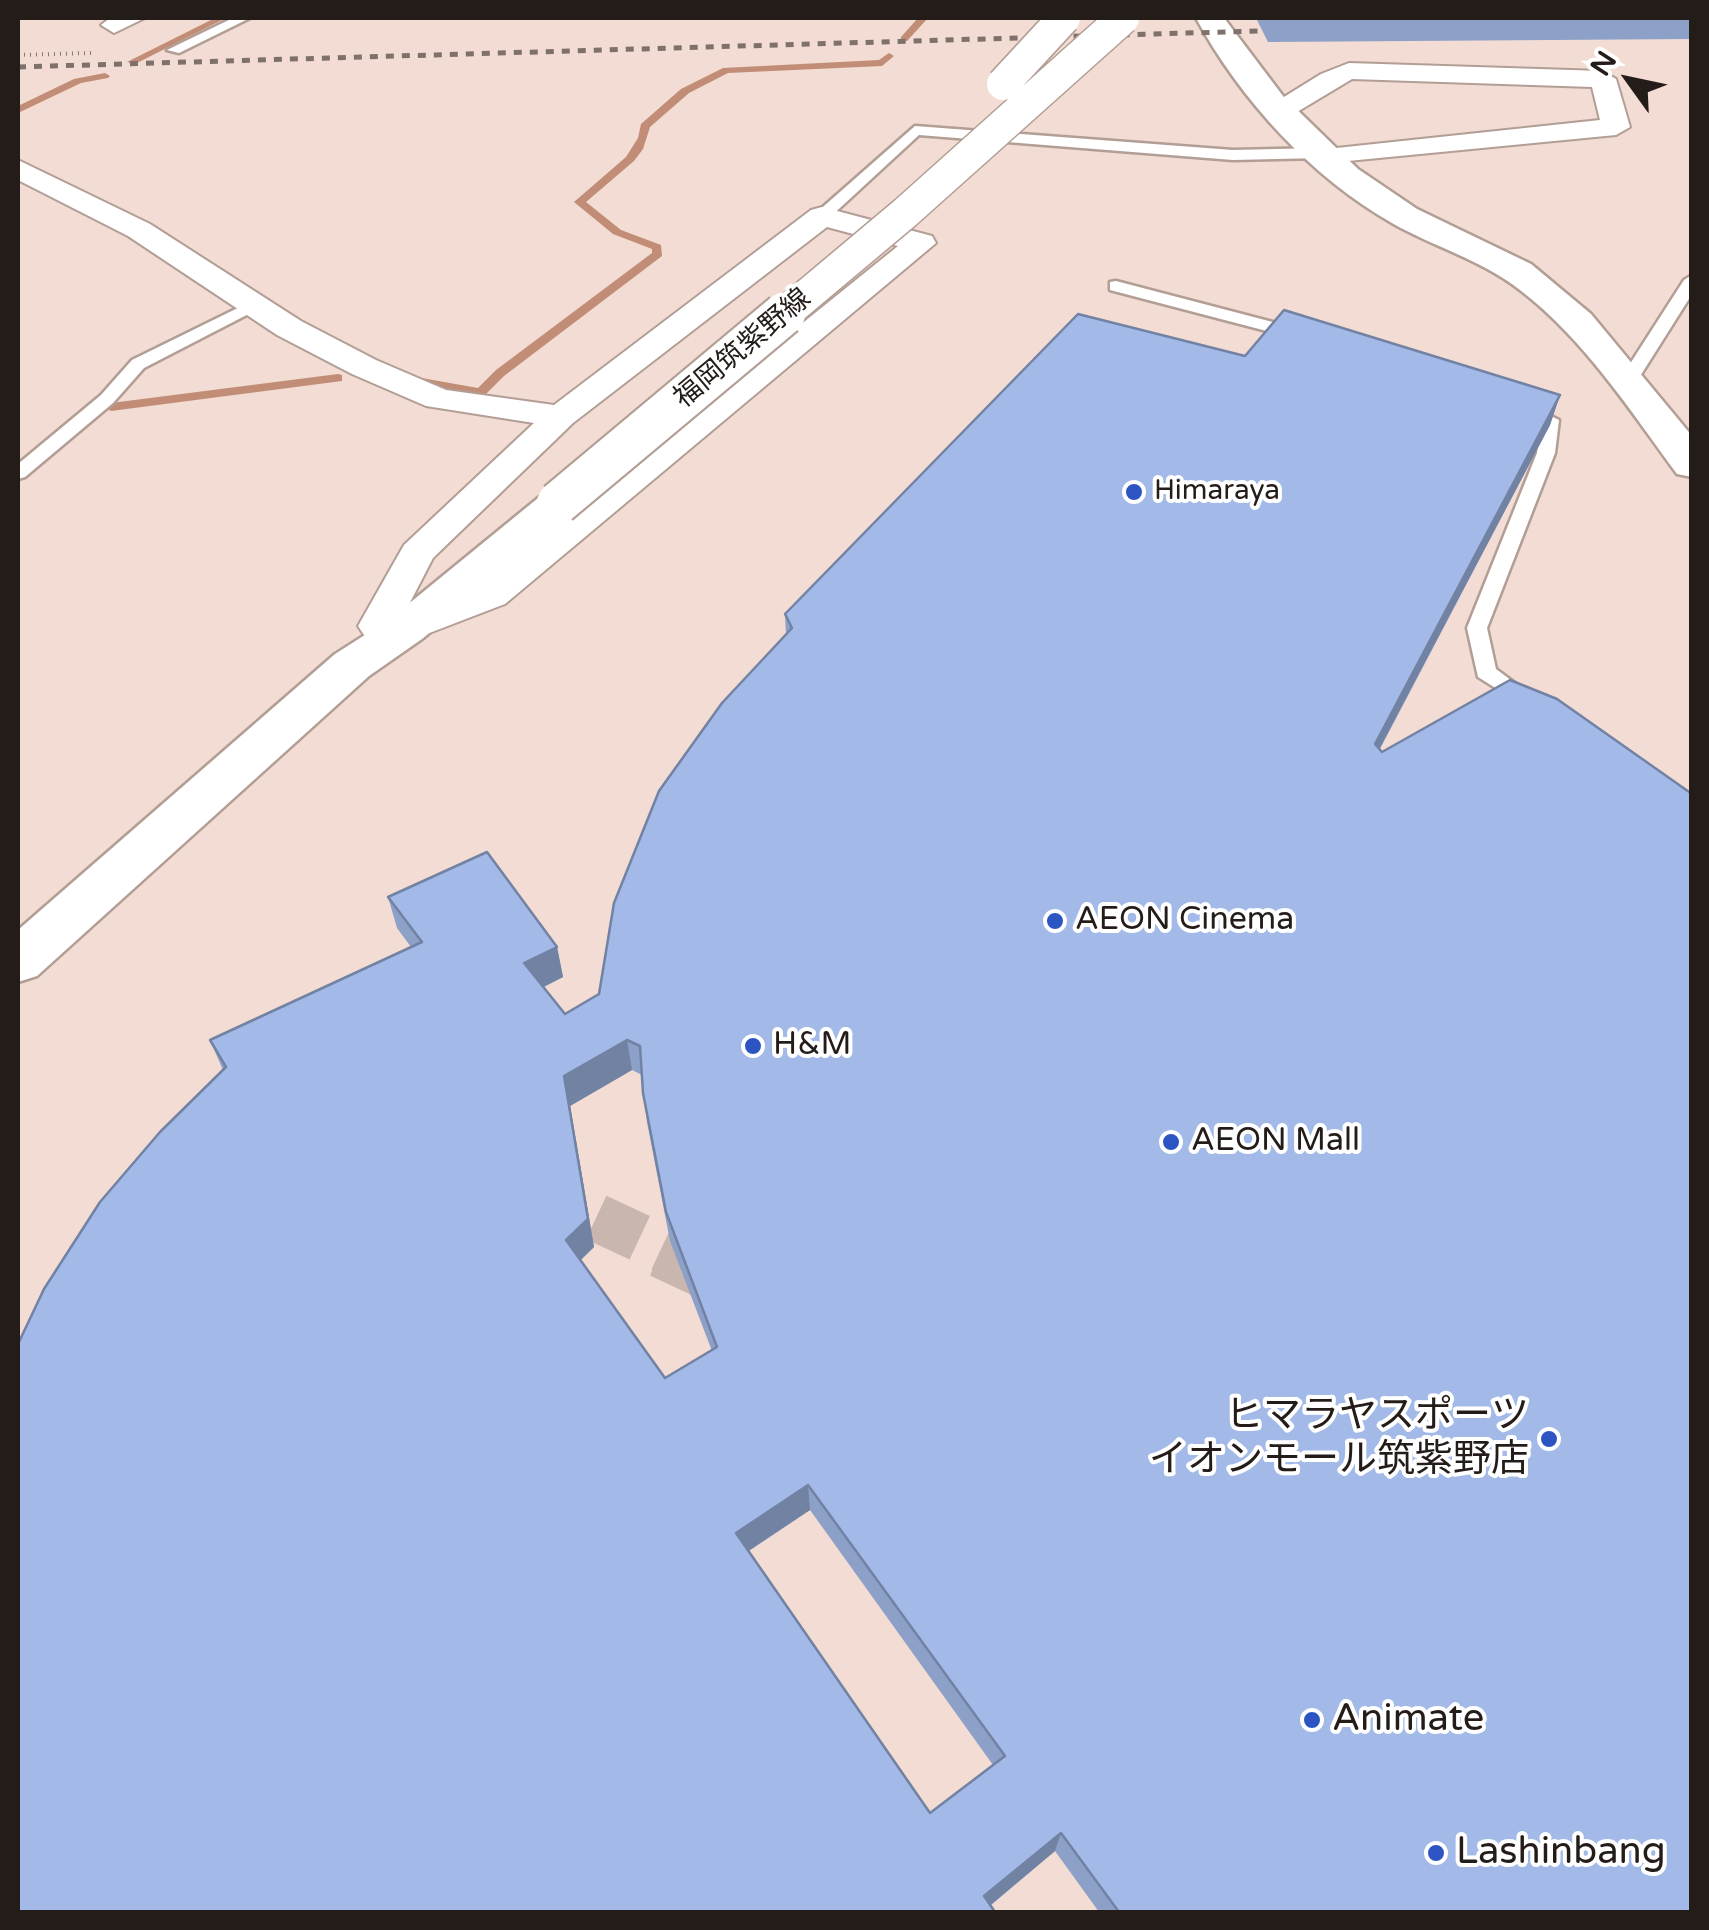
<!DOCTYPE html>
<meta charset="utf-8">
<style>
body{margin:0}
#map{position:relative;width:1709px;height:1930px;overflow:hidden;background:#f2dcd3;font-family:"Varela Round",sans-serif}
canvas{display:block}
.frame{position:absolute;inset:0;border:20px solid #241c19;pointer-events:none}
.north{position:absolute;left:1579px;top:30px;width:100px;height:100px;-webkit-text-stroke:8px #fff;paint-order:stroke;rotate:303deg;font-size:28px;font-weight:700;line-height:40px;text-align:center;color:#241c19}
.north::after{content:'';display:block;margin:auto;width:35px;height:45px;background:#241c19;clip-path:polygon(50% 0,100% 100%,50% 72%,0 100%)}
</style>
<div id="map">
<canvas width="1709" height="1930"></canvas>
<div class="frame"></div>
<div class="north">N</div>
</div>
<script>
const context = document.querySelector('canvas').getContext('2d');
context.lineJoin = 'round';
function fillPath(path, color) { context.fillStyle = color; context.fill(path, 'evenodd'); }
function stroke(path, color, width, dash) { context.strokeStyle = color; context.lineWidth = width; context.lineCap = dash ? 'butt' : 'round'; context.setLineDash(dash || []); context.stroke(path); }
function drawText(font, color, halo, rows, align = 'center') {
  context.font = font + ' "Varela Round","Noto Sans JP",sans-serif'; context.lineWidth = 8; context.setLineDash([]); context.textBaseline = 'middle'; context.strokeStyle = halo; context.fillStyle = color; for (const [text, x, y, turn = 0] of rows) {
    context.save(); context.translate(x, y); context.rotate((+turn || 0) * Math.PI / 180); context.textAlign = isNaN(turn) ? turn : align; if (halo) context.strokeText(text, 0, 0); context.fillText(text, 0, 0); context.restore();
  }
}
fillPath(new Path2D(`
 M215 18H226L135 64 127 62Z
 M918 18H928L907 41H901V37Z
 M889 53 894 56 882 66 728 73 689 93 650 127 643 149 634 161 586 202 621 230 661 245 662 256 504 376 485 395 416 385 410 381 416 377 478 388 496 370 652 253V249L613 234 574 202 626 157 638 138 641 124 681 89 723 68 879 60Z
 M105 73 110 76 108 78 81 83 18 113V106L74 79Z
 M338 374 342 375V381L111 411 105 407 111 403Z`), '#c18d76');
stroke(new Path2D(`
 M531 1187 668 1251`), '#c9b6ae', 48, [48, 24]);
stroke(new Path2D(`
 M663 1248 733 1281`), '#c9b6ae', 61, [61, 31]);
const lane = new Path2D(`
 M233 18H250L179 53 167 50Z
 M915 126 1233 150 1321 148 1329 153 1321 158 1233 160 919 135 828 219H816V213Z
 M1692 275V294L1637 381 1622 385 1619 381 1684 280Z
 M1116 281 1307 331 1310 335 1301 340 1110 290V282Z
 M252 301 266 305 144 368 113 403 25 477 18 479V464L101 395 132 360Z
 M1529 405 1559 420 1555 453 1487 628 1496 669 1543 704 1532 711 1478 677 1467 628 1537 453 1541 422 1520 410Z`);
const street = new Path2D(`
 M110 18H145L114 33 101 25Z
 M1349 63 1603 71 1616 79 1630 127 1616 135 1317 164 1313 158 1317 152 1327 149 1600 120 1592 87 1352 79 1297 112 1277 118 1267 116 1263 110 1321 74Z
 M18 160 150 224 301 321 376 360 446 390 554 405 811 210 822 207 932 236 936 243 505 604 406 642 390 635H364L358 626 404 545 534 423 426 406 352 374 277 335 128 236 18 180ZM827 227 898 246 477 586 403 616 433 558 573 423Z`);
const secondary = new Path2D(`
 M1196 18H1224L1283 96 1358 169 1417 209 1531 264 1591 314 1692 436V477L1677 474C1630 410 1584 339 1520 290 1482 260 1434 247 1392 223 1311 177 1240 99 1196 18Z`);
const primary = new Path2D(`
 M558 490 573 494 579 503 573 512 422 639 369 676 37 976 18 982V930L335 654 390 619 543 494Z`);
stroke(lane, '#b29e95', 5);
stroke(street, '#b29e95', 4);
stroke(secondary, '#b29e95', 5);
stroke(primary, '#b29e95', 5);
stroke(new Path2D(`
 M18 55 91 53`), '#857771', 4, [1, 5]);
fillPath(lane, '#fff');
fillPath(street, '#fff');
fillPath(secondary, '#fff');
fillPath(primary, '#fff');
stroke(new Path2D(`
 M18 67 1292 30`), '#7e706a', 5, [8, 8]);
const primaryBridgeFar1 = new Path2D(`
 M1003 84 1064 18
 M781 317 905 213 1123 18`);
const primaryBridge = new Path2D(`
 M558 503 784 314`);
stroke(primaryBridgeFar1, '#b29e95', 35, []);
stroke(primaryBridge, '#b29e95', 46, []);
stroke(primaryBridgeFar1, '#fff', 32);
stroke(primaryBridge, '#fff', 42);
fillPath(new Path2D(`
 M1256 18H1692V39L1268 42Z
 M1245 356 1560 395 1550 425 1380 749 1692 1912H1099L1055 1851 990 1906 223 1070 210 1040 411 947 397 928 388 897 557 947 563 977 544 987 565 1014 599 994 786 636 785 614ZM632 1070 642 1075 647 1122 670 1241 712 1351 665 1378 581 1260 594 1247 570 1106ZM810 1510 993 1765 930 1813 749 1551Z`), '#8ca0c8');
fillPath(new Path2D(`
 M1560 395 1550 425 1366 774 1375 744Z
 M557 947 563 977 531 993 524 963Z
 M627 1040 632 1070 570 1106 594 1247 572 1268 566 1240 564 1076Z
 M808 1485 810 1510 739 1557 736 1533Z
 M1061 1833 1055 1851 982 1912 984 1896Z`), '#7282a3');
const building = new Path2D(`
 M1284 310 1560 395 1375 744 1382 752 1510 680 1557 699 1692 794V1912H1119L1061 1833 984 1896 995 1912H18V1344L44 1289 100 1202 160 1132 226 1067 210 1040 422 942 388 897 487 852 557 947 524 963 565 1014 599 994 614 903 659 791 722 703 792 628 785 614 1078 314 1245 356ZM627 1040 640 1046 643 1093 666 1212 717 1347 665 1378 566 1240 588 1219 564 1076ZM808 1485 1005 1756 930 1813 736 1533Z`);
fillPath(building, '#a3bae9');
stroke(building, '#7282a3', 2.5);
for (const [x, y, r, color] of [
 [1134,492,10,"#2c54c3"],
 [1055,921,10,"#2c54c3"],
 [753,1046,10,"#2c54c3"],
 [1171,1142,10,"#2c54c3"],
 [1549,1439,10,"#2c54c3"],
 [1312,1720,10,"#2c54c3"],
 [1436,1853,10,"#2c54c3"]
]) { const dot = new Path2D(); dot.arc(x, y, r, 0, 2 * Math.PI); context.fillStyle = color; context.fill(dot); stroke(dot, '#fff', 4); }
drawText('28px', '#241c19', '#fff', [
 ["福岡筑紫野線",743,349,-40]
]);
drawText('28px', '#241c19', '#fff', [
 ["Himaraya",1154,492]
], 'left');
drawText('32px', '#241c19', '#fff', [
 ["AEON Cinema",1075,921],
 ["H&M",773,1046],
 ["AEON Mall",1191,1142]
], 'left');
drawText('38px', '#241c19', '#fff', [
 ["ヒマラヤスポーツ",1529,1417,"right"],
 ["イオンモール筑紫野店",1529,1461,"right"],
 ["Animate",1332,1720],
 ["Lashinbang",1456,1853]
], 'left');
</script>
